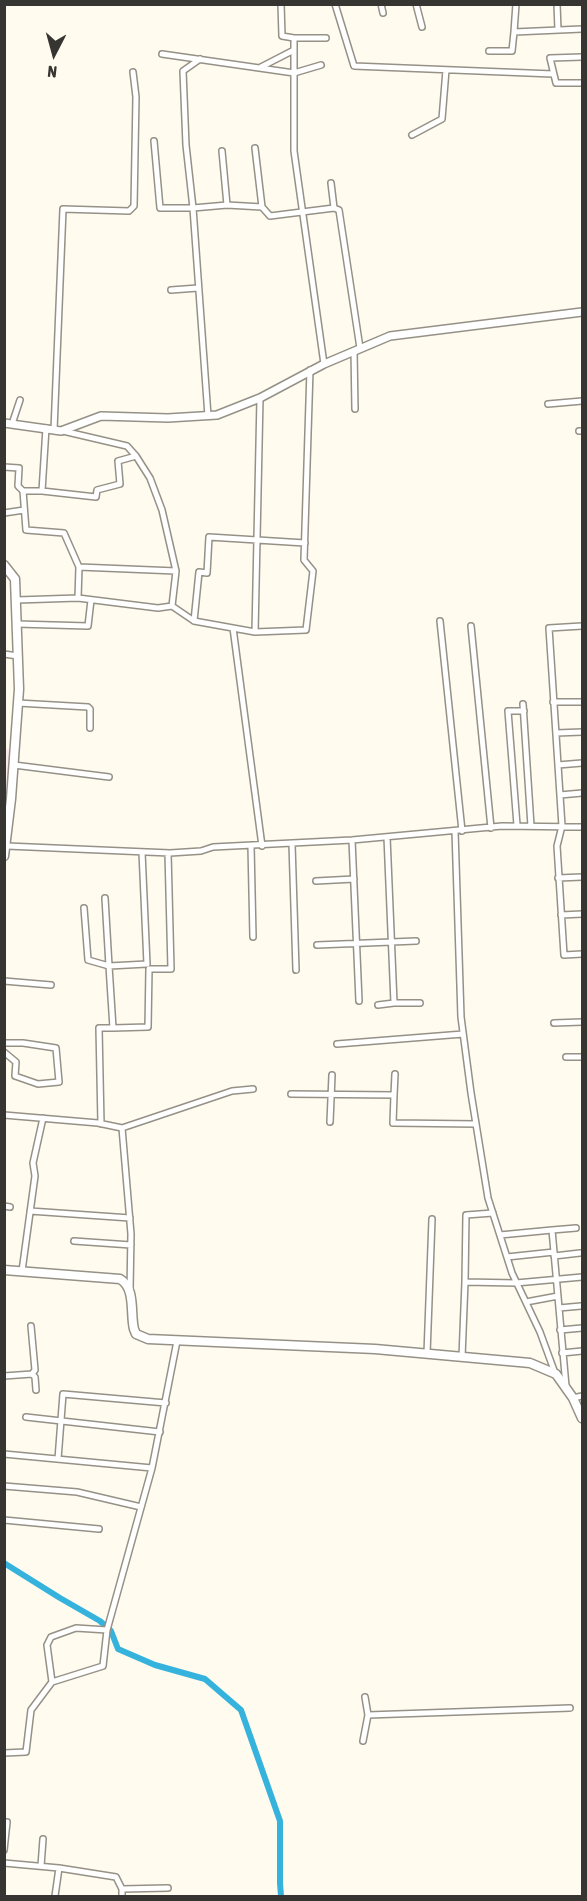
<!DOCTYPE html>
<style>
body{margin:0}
#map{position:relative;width:587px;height:1901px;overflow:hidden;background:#fffbef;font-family:"Asap Condensed",sans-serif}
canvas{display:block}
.frame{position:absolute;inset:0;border:6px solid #373531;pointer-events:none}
.north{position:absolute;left:24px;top:24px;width:60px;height:60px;-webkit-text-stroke:4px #fffbef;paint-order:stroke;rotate:186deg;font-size:16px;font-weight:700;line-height:24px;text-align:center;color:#373531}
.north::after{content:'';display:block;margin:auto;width:21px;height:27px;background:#373531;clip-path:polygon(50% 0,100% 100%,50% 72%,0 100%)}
</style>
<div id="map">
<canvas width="587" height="1901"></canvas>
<div class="frame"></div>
<div class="north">N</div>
</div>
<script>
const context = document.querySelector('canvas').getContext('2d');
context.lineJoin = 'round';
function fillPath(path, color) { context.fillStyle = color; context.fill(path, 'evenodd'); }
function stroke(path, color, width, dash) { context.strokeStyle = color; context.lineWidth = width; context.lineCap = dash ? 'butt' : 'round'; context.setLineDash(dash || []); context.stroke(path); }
fillPath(new Path2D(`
 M4 749H11L7 802H4Z`), '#fdeced');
stroke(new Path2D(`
 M4 1563 60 1598 100 1621 111 1631 118 1649 155 1665 205 1679 241 1710 280 1821V1883L281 1896`), '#36b3dd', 6);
const minor = new Path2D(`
 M281 4 282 36 294 38V151L324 364
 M335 4 354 66 553 74
 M381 4 383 13
 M416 4 422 27
 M516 4 514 32 582 29
 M557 4 558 30
 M294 38H326
 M489 51H512L514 32
 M162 54 294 73 321 65
 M582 57 550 58 556 83H582
 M261 67 294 50
 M412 135 442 119 446 70
 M154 141 160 208H193L186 145 183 71 200 59
 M255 148 262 207 270 216 334 208
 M331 183 334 208 339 210 360 348
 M227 205 262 207
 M171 290 198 288
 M354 351 355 409
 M548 404 582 401
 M208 416 193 208 227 205 222 151
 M12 424 20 400
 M54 430 63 209 129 211 134 206 136 97 133 72
 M579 431H582
 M136 456 118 461 120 484 97 490 96 497 42 491H23L26 530 64 533 79 567 176 571
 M4 467 19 468 18 486 23 491
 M42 491 46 428
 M4 513 24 510
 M78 598 79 567
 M17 600 78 598 158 608 172 606 176 571 162 510 150 478 136 456 127 446 63 431
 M172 606 194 621 255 632 306 630 313 571 304 560 310 370
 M194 621 199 572 207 573 209 537 305 543
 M440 621 462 831
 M17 624 88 626 91 600
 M471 626 491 828
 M582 626 549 628 562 826 557 846 564 955 582 954
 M233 628 262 846
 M255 632 260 398
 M4 654 18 656
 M553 702H582
 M18 703 88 707 90 709V728
 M523 704 531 826
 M556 733 582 732
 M14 765 109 777
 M558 765 582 763
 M560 795 582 793
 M517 825 508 711H524
 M455 831 461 1017 471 1093 488 1198 512 1273 540 1332 555 1373
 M387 837 394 1003H420
 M352 840 359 1001
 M292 844 296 970
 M7 846 170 853 201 851 213 847 352 840 502 826 582 827
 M251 846 253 937
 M558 878 582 877
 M316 881 354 879
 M84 908 88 960 109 966 105 898
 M561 915 582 914
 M317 945 416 941
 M4 981 51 985
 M378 1005 394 1003
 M554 1023 582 1022
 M113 1028 148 1027 149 969H171L168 853
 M4 1043H23L56 1048 59 1082 38 1084 15 1076 16 1062 4 1052
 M337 1044 463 1034
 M566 1057H582
 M291 1094 394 1095 393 1123 476 1124
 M394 1095 395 1074
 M4 1115 98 1123 122 1128 232 1091 253 1089
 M330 1122 332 1075
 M101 1124 99 1028H113L109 966 147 964 142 852
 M122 1128 131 1234 130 1290
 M4 1206 10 1207
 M30 1211 130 1218
 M493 1213 466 1215 465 1282 516 1283 582 1277
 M552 1230 576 1228
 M500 1235 552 1230 566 1386
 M74 1241 131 1245
 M554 1256 580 1253
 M507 1257 554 1252
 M22 1271 35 1176 33 1163 43 1118
 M526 1302 558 1296
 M559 1308 581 1306
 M31 1326 35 1370 32 1374 35 1377 36 1390
 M560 1330 582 1328
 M562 1353 582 1351
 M427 1354 432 1219
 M462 1357 465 1282
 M4 1376 32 1374
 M573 1398 582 1396
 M26 1417 160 1432
 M4 1454 152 1468
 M58 1459 63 1394 166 1403
 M4 1486 77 1492 141 1507
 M4 1520 99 1529
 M52 1682 47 1645 51 1637 76 1628 107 1630
 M368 1715 570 1708
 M363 1741 368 1715 365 1697
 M4 1753 26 1752 31 1710 52 1682 103 1666 107 1630 152 1468 177 1341
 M4 1850 7 1822
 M4 1863 59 1868 55 1896
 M41 1866 43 1839
 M59 1868 116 1877 122 1889
 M122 1896V1889L168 1888`);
const tertiary = new Path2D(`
 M4 423 61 431 101 416 168 418 217 415 260 398 324 364 390 336 582 312`);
const secondary = new Path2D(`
 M4 565 15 579 19 689 11 799 4 856
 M4 1270 120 1279C136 1288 130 1314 134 1329L136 1334 148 1339 375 1349 530 1363 556 1374 573 1398 582 1418`);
stroke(minor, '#959187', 8);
stroke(tertiary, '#959187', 10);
stroke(secondary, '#959187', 11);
stroke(minor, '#fff', 5);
stroke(tertiary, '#fff', 7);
stroke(secondary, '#fff', 8);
</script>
